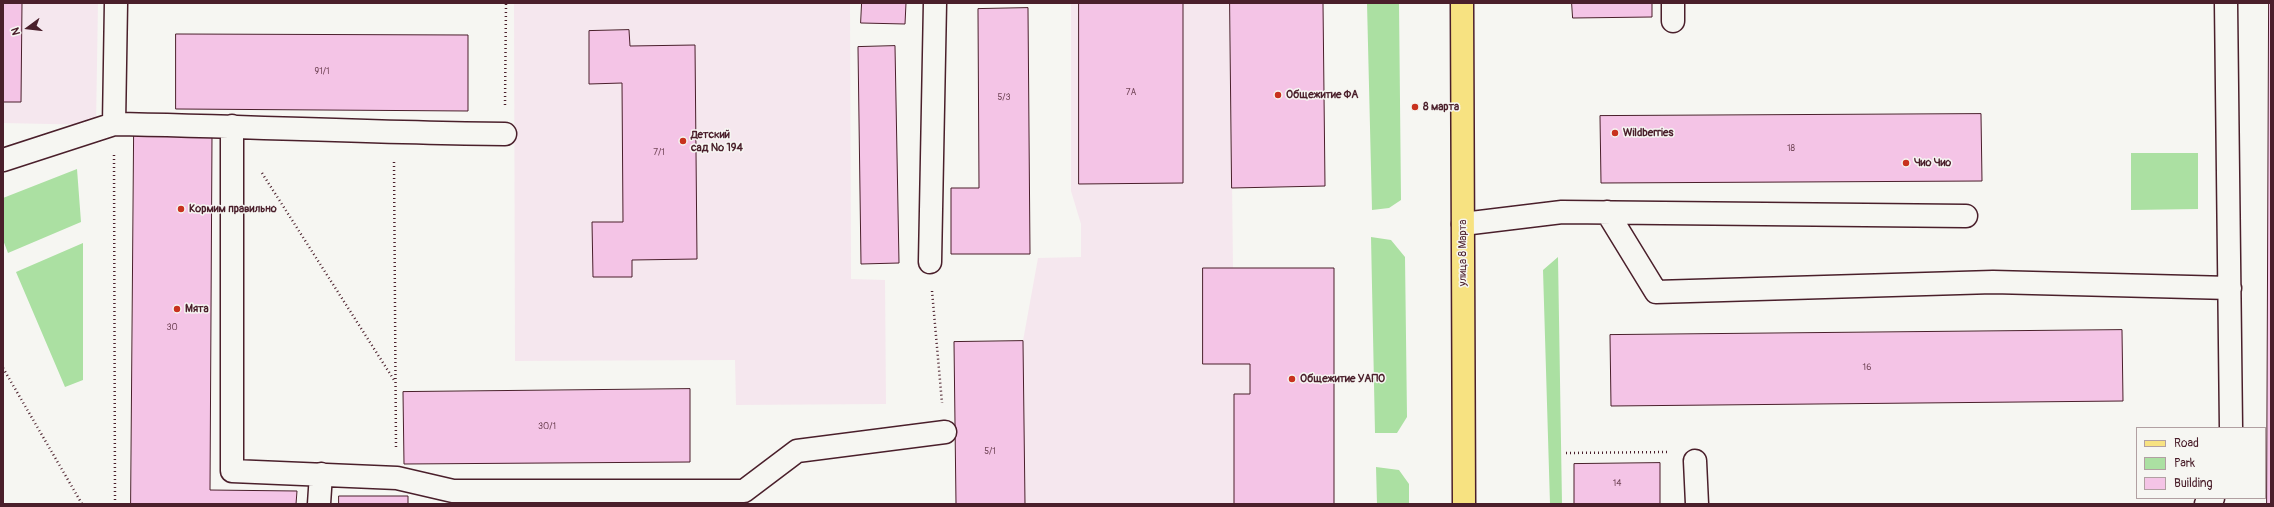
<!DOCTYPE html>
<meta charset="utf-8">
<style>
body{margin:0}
#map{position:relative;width:2274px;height:507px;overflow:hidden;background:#f6f6f2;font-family:Pangolin,sans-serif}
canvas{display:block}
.frame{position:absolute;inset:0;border:4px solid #4a1f2b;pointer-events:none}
.legend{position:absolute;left:2136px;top:427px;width:130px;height:72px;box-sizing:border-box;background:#f6f6f2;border:1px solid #b1a0a2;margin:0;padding:5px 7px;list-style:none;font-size:12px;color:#4a1f2b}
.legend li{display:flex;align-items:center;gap:8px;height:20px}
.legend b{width:20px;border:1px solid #b1a0a2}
.north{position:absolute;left:8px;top:8px;width:40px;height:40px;-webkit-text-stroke:3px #f6f6f2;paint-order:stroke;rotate:255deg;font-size:11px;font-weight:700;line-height:16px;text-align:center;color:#4a1f2b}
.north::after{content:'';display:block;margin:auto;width:14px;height:18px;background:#4a1f2b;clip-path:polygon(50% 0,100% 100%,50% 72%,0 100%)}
</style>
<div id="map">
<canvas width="2274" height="507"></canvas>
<div class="frame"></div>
<ul class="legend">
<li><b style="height:5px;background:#f7e281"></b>Road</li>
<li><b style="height:11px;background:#abe0a2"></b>Park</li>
<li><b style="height:11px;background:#f4c4e6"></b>Building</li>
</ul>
<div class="north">N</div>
</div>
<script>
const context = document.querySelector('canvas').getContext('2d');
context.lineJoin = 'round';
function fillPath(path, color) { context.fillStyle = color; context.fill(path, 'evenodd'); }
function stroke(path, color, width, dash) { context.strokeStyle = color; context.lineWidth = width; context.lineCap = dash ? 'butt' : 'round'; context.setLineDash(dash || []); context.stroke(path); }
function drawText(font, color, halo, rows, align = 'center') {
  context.font = font + ' Pangolin,sans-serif'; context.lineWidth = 3; context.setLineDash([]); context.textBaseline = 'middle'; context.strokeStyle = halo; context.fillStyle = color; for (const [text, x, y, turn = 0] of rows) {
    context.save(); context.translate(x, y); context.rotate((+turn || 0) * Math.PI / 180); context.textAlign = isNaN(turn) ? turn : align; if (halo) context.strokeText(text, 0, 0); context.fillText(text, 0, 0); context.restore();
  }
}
fillPath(new Path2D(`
 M3 3H98L96 125 3 123Z
 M514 3H850L851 279 885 280 886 404 736 405 735 360 515 361Z
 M1071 3H1230L1233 268 1250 364V394H1234V504H1025L1023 341 1038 258 1081 257V224L1071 191Z`), '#f5e7ee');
fillPath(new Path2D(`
 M1367 3H1399L1401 200 1389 208 1372 210Z
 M2131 153H2198V209L2131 210Z
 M77 169 81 222 8 253 3 240V198Z
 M1371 237 1391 240 1405 257 1407 417 1397 433H1375Z
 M83 243V380L65 387 16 272Z
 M1558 257 1562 504H1550L1543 270Z
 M1376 467 1399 470 1409 484V504H1377Z`), '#abe0a2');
const building = new Path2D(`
 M3 3H22L21 102H3Z
 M862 3H906L905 24 861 23Z
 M1079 3H1183V183L1079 184Z
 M1230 3H1323L1325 186 1232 188Z
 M1572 3H1652V17L1573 18Z
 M2269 3H2271V504H2267Z
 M1028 8 1030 254H951V188H979L978 9Z
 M629 30 630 46 695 45 697 259 632 260V277H593L592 222H623L622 83 589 84V31Z
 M176 34 468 35V111L176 109Z
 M895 46 899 263 861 264 858 47Z
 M1981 114 1982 181 1601 183 1600 116Z
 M134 135H212L210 490 297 491 296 504H131Z
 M1203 268H1334V504H1234V394H1250V364H1203Z
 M2122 330 2123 401 1611 406 1610 335Z
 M1023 341 1025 504H956L954 342Z
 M690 389V462L404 464 403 392Z
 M1660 463V504H1574V464Z
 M339 496H408V504H339Z`);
fillPath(building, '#f4c4e6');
stroke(building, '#4a1f2b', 1);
const minor = new Path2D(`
 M2226 3 2231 428
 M1673 21V3
 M114 124C245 126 375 133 505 134
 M232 126V471L397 478 453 491H744L797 451 945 432
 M3 160 114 124 116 3
 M1607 212 1656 292 1993 282 2230 288
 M1463 224 1562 212 1966 216
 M930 262 935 3
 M1695 461 1697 504
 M319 504 321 474
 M2206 504 2213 498`);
const major = new Path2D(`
 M1462 3 1464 504`);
stroke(minor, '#4a1f2b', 25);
stroke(major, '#4a1f2b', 25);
stroke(new Path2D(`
 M505 105 506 3
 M114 155 115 504
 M394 162 396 449
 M262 173 394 380
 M932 291 942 403
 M3 368 82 504
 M1566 453 1668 452`), '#4a1f2b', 2.5, [1, 3]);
stroke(minor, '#f6f6f2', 22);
stroke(major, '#f7e281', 22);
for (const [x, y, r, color] of [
 [1278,95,4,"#c8321e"],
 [1415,107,4,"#c8321e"],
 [1615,133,4,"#c8321e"],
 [683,141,4,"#c8321e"],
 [1906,163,4,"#c8321e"],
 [181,209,4,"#c8321e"],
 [177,309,4,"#c8321e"],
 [1292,379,4,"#c8321e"]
]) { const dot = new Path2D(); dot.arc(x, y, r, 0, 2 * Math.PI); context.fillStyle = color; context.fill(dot); stroke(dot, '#f6f6f2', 1.5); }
drawText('9px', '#74485a', null, [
 ["91/1",322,72],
 ["7А",1131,93],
 ["5/3",1004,98],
 ["18",1791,149],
 ["7/1",659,153],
 ["30",172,328],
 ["16",1867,368],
 ["30/1",547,427],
 ["5/1",990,452],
 ["14",1617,484]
]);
drawText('bold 11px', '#4a1f2b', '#f6f6f2', [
 ["Общежитие ФА",1286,95],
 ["8 марта",1423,107],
 ["Wildberries",1623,133],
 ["Детский",691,135],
 ["сад № 194",691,148],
 ["Чио Чио",1914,163],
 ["Кормим правильно",189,209],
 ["Мята",185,309],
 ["Общежитие УАПО",1300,379]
], 'left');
drawText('11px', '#4a1f2b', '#f6f6f2', [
 ["улица 8 Марта",1463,253,-90]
]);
</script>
